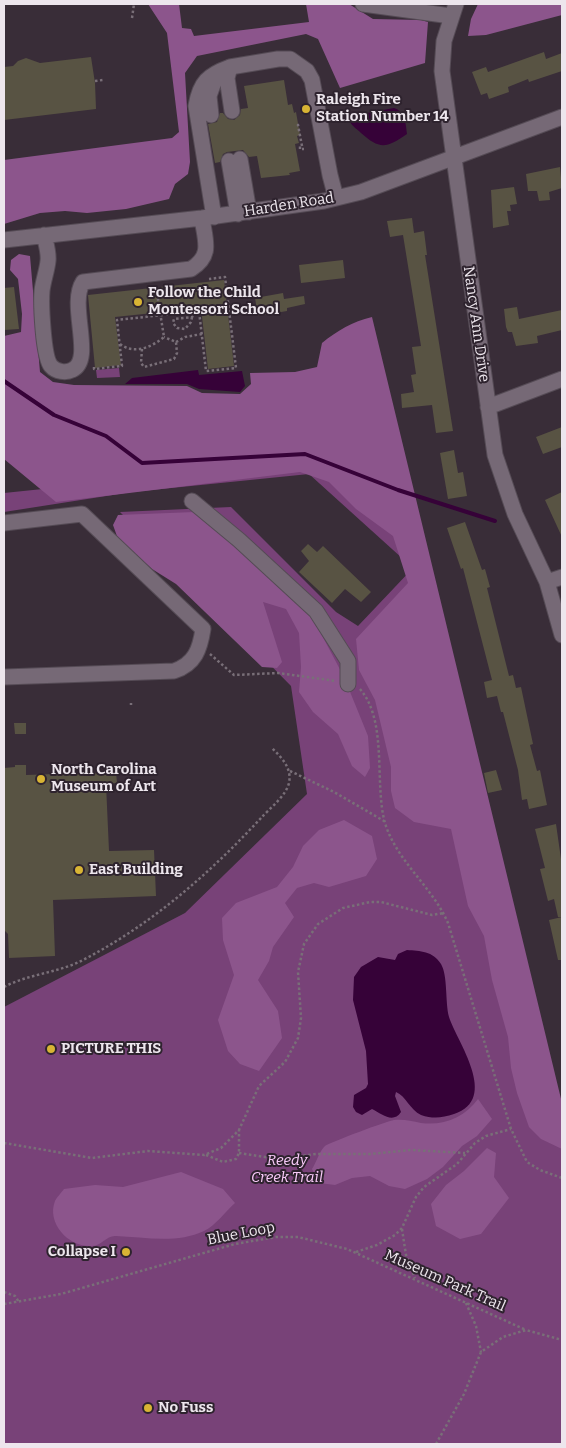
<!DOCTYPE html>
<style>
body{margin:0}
#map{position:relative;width:566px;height:1448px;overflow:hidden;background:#392d38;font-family:Bitter,serif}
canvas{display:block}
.frame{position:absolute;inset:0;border:5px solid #ede6ed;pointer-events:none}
</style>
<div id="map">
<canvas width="566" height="1448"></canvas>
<div class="frame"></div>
</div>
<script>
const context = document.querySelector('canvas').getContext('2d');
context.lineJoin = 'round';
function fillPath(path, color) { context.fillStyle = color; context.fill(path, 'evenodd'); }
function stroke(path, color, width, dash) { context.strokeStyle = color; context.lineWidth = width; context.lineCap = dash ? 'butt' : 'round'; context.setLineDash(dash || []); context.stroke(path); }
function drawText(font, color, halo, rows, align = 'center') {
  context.font = font + ' Bitter,serif'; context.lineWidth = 4; context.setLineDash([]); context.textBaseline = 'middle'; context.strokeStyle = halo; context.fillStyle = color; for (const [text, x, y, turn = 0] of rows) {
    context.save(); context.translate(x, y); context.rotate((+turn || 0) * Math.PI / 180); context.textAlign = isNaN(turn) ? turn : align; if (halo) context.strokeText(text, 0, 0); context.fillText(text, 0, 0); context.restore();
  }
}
fillPath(new Path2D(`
 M119 368 120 377 97 378 96 370Z
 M401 452 562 1106V1444H4V1007L185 913 307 794 291 686 120 512 231 507 336 612 358 626 413 568 309 474 132 492 4 512V493Z`), '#784278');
fillPath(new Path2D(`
 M148 4H179L182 28 191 29 194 36 309 22 306 4H349L373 19 421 20 428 22 425 63 340 88 318 39 306 34 197 56 185 73 190 162 188 174 175 184 169 199 126 209 87 213 65 211 40 213 4 224V160L172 138 179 132 167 33Z
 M478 4H562V15L486 35 468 36 471 19Z
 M19 254 30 256 40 372 53 382 74 385 187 386 202 393 240 394 251 384 250 373 295 372 317 367 322 343C338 330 352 322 372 317L562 1103V1149L541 1139 529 1127 517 1093 511 1068 508 1037 492 980 484 936 468 906 451 829 414 822 395 808 391 791V767L375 700 359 670 356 639 408 583 393 536 356 509 329 482 300 472 56 502 4 459V336L21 332 22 314 18 279 10 270 11 260Z
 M195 512 212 521 309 611 344 677 368 736 370 768 365 777 352 766 338 734 313 712 299 692 301 667 299 633 286 609 263 602 282 662 277 668 262 667 176 584 152 569 118 539 113 525 118 515Z
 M344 820 372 836 377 859 366 876 329 887 314 883 297 888 285 903 294 917 273 947 269 961 258 980 278 1011 282 1038 259 1071 240 1064 228 1051 218 1020 234 975 223 940 222 918 236 903 277 887 293 867 303 846 319 830Z
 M478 1099 492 1119 477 1136 462 1146 443 1167 427 1179 405 1189 389 1186 370 1176 352 1178 335 1185 319 1183 312 1169C316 1163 320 1150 325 1146 331 1142 387 1121 394 1120 404 1119 411 1121 421 1123 444 1126 465 1117 478 1099Z
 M487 1148 496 1153 494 1177 509 1198 481 1234 460 1239 436 1226 431 1204 446 1185 464 1171Z
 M181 1172 223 1189 235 1203C226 1211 215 1226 204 1231 177 1244 144 1237 116 1236 107 1235 101 1246 92 1246 70 1248 46 1224 55 1201 57 1197 62 1192 64 1189L95 1185 123 1187Z`), '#8c558c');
fillPath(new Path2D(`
 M394 108C405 111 406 124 407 134 386 149 379 149 361 133 357 129 353 127 350 122L351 116Z
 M198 370 199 375 242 371 245 386 240 392 199 389 187 384H125L132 378Z
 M407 950C420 951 433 951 441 964 448 976 445 1002 449 1017 457 1042 500 1099 454 1114 442 1118 433 1119 421 1115 410 1110 406 1096 396 1092L395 1096 401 1112C393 1124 382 1114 372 1109L362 1115 356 1112 353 1107 354 1095 366 1088 368 1084 366 1051 353 1000 354 977 361 967 378 957 395 960 398 954Z`), '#360238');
stroke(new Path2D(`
 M4 381 54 415 106 436 142 463 305 454 398 490 495 521`), '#360238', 4);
fillPath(new Path2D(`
 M544 52 546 59 562 53V71L529 82 528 79 508 87 509 92 489 99 487 93 481 95 472 72 486 67 488 72Z
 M91 57 95 83 96 109 4 120V67L13 66 18 61 26 58 40 63Z
 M284 80 288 105 292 104 294 113 296 112 300 135 297 136 299 143 295 144 300 171 289 173 290 175 261 178 257 156 249 157 243 150 227 152 223 154 220 162 215 163 208 124 217 122 220 113H223L228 119 234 120 240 115 241 109 248 108 244 86Z
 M560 167 562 188 549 192 550 200 539 201 537 191H528L526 174Z
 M514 187 517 204 510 205 511 211H507L509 225 493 228 491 190Z
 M412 218 414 233 424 231 427 255H425L453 431 436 433 432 405 402 408 401 394 414 392 411 375 416 374 412 347 421 346 403 235 390 237 387 221Z
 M343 260 345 278 301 283 299 265Z
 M224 280 234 366 208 369 201 308 115 317 121 365 95 368 88 295Z
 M14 287 19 329 4 330V288Z
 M283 293 284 299 304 296 305 304 287 308V311L258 316 255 298Z
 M517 307 519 319 562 310V330L537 336 538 343 516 346 512 332H508L506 327 504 309Z
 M562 427V447L543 454 536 437Z
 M454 450 458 473 463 472 467 496 448 499 440 453Z
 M562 492V537L545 500Z
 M465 522 482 570 485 569 490 587 487 588 509 676 513 675 516 688 521 687 533 744 530 745 537 771 540 770 547 805 529 809 527 799 522 800 518 770 503 712H501L497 696 487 698 484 682 492 680 463 568 461 569 447 528Z
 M308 544 317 552 323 546 371 592 361 602 345 589 332 603 299 572 309 561 301 551Z
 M14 723H26V734H15Z
 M15 765H26V775L116 772 117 783 106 784 109 851 154 850 156 896 53 900 55 956 9 958 8 934 4 930V768L15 767Z
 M496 770 502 790 488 793 484 773Z
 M556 824 562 866V917H558L554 899 548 901 540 869 545 868 535 829Z
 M562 917V960H558L549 920Z`), '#585343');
const minor = new Path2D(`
 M363 4 451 16
 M456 4 444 41 442 71 495 455 515 514 547 582 562 635
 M232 111 227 78 230 67 278 59H290L307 71 312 80 330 175 336 198
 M211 115 209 96 216 76
 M240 159 249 212
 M229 161 238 214
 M214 217 196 106C200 82 208 75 230 67
 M44 235C46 243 49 253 48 261 47 271 43 281 42 291 41 304 43 357 51 366 56 372 66 373 72 370 95 360 68 305 83 282L191 269C213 255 205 241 202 218
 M4 240 202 218 324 201 361 192 562 117
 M488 407 562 379
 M192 501 239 540 316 611 348 661V684
 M4 523 82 514 203 629C200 649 195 664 174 671L4 677
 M547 582 562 577`);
stroke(minor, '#554b55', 17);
stroke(new Path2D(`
 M132 18 134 4
 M95 81 103 80
 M300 149V146H302L298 125H301
 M302 149H304
 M192 317 191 322 185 329 177 328 173 323 174 319 192 317 197 311
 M176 342 185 337 202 334
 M120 344C134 355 152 347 164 337L156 287
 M142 349 141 363 144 367 174 359 177 353 176 342 164 337
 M94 367V369L122 366 117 320 199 311 206 371 236 368 225 277 209 279
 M210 654 234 675 278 673 336 681
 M360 689C388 721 374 784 385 823 397 862 432 886 448 923L511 1129 527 1162 540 1170 562 1178
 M131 703V705
 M290 771 334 792 384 821
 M4 987C28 974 58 973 83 960 152 924 208 875 261 818 269 809 286 796 289 783 292 768 282 758 272 748
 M4 1143 92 1158 148 1151 204 1155 221 1148 239 1130 259 1086 285 1062 298 1038 301 1018 298 972 304 944 318 924 343 908 370 902H381L432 915 444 913
 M239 1153 278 1159 316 1154H371L411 1150 465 1153
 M206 1155 223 1162 236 1159 239 1153V1130
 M402 1229 406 1255 415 1278
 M356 1252 377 1245 395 1235 402 1228 416 1197 424 1187 457 1164 475 1143 486 1136 511 1129
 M4 1292 15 1296 19 1302
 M466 1303 476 1326 481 1352
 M4 1304 61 1294 235 1244 276 1237H298L347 1249 526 1330
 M436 1444 464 1394 481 1352 503 1337 526 1330 562 1340`), '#796f78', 2.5, [2.5, 2.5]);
stroke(minor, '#766976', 15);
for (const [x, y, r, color] of [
 [306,109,5,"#d8b434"],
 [138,302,5,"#d8b434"],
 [41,779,5,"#d8b434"],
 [79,870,5,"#d8b434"],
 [51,1049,5,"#d8b434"],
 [126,1252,5,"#d8b434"],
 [148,1408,5,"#d8b434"]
]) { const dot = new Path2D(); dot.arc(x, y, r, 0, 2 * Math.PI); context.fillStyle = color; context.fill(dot); stroke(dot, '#2e232e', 2); }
drawText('bold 15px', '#ede6ed', '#2e232e', [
 ["Raleigh Fire",316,100],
 ["Station Number 14",316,117],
 ["Follow the Child",148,293],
 ["Montessori School",148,310],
 ["North Carolina",51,770],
 ["Museum of Art",51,787],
 ["East Building",89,870],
 ["PICTURE THIS",61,1049],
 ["Collapse I",116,1252,"right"],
 ["No Fuss",158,1408]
], 'left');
drawText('15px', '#ede6ed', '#2e232e', [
 ["Harden Road",289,205,-9],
 ["Nancy Ann Drive",476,324,82],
 ["Blue Loop",241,1234,-11],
 ["Museum Park Trail",445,1281,24]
]);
drawText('italic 15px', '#facbfa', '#2e232e', [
 ["Reedy",287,1161],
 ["Creek Trail",287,1178]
]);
</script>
